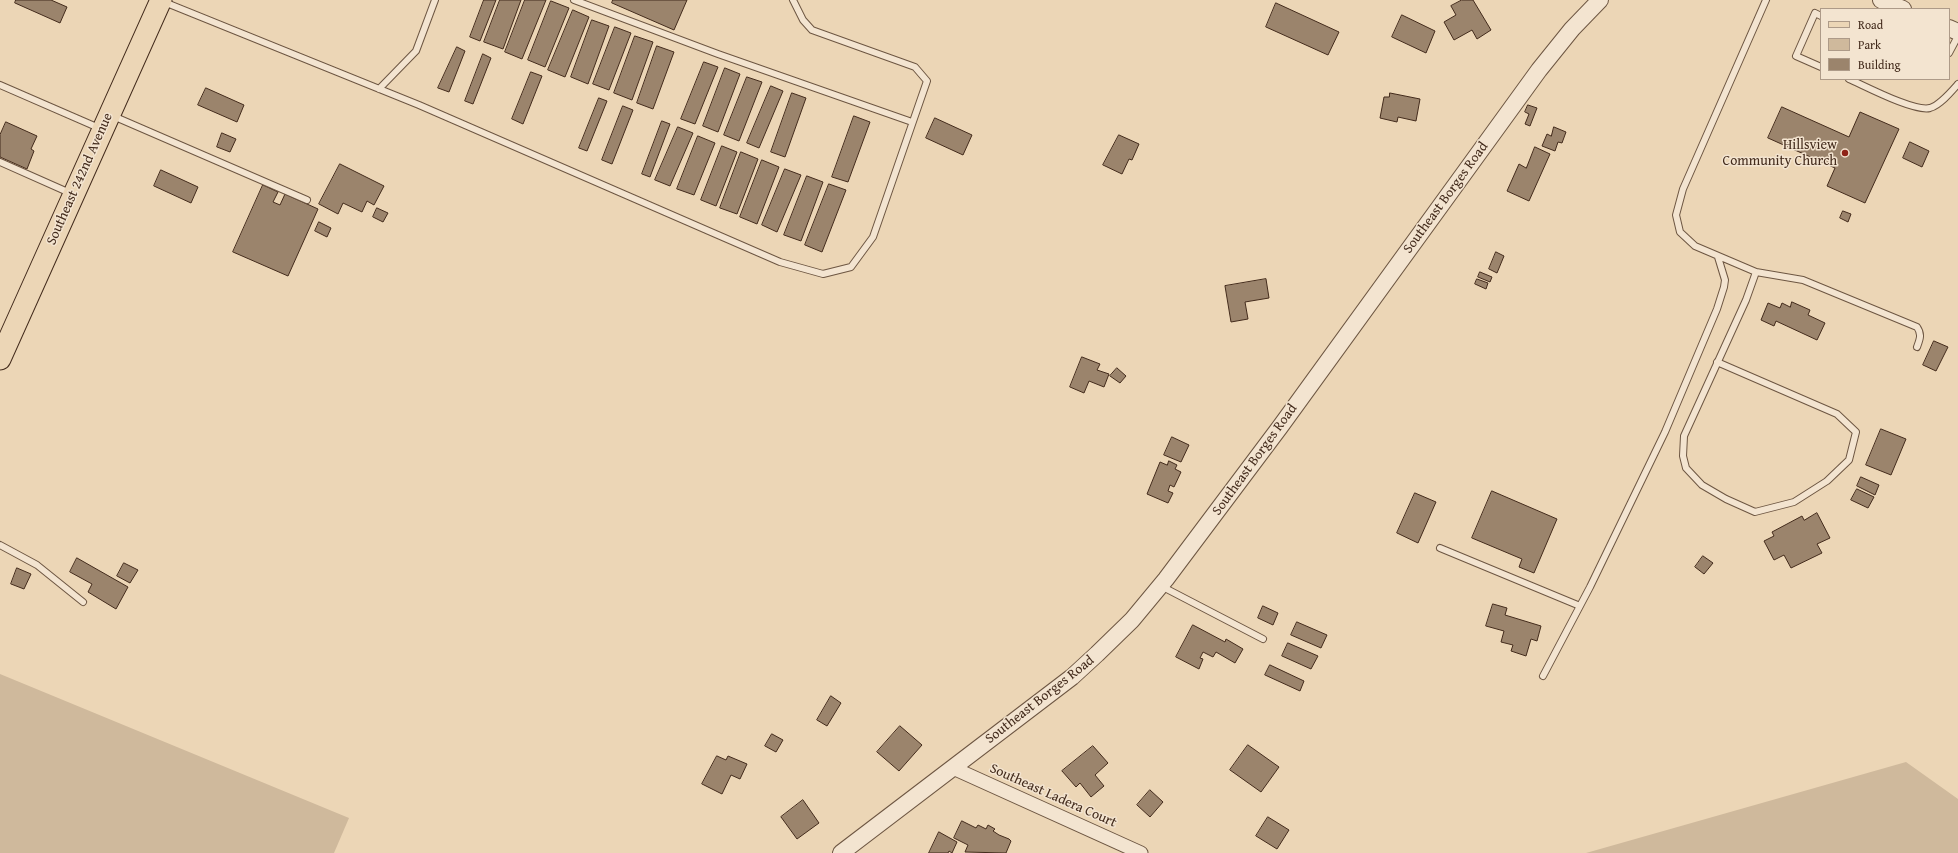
<!DOCTYPE html>
<style>
body{margin:0}
#map{position:relative;width:1958px;height:853px;overflow:hidden;background:#ecd6b6;font-family:"Gentium Book Plus",serif}
canvas{display:block}
.legend{position:absolute;left:1820px;top:8px;width:130px;height:72px;box-sizing:border-box;background:#f3e4d0;border:1px solid #ad9a88;margin:0;padding:5px 7px;list-style:none;font-size:12px;color:#432b1c}
.legend li{display:flex;align-items:center;gap:8px;height:20px}
.legend b{width:20px;border:1px solid #ad9a88}
</style>
<div id="map">
<canvas width="1958" height="853"></canvas>
<ul class="legend">
<li><b style="height:5px;background:#ecd6b6"></b>Road</li>
<li><b style="height:11px;background:#cfb99c"></b>Park</li>
<li><b style="height:11px;background:#9b846c"></b>Building</li>
</ul>
</div>
<script>
const context = document.querySelector('canvas').getContext('2d');
context.lineJoin = 'round';
function fillPath(path, color) { context.fillStyle = color; context.fill(path, 'evenodd'); }
function stroke(path, color, width, dash) { context.strokeStyle = color; context.lineWidth = width; context.lineCap = dash ? 'butt' : 'round'; context.setLineDash(dash || []); context.stroke(path); }
function drawText(font, color, halo, rows, align = 'center') {
  context.font = font + ' "Gentium Book Plus",serif'; context.lineWidth = 3; context.setLineDash([]); context.textBaseline = 'middle'; context.strokeStyle = halo; context.fillStyle = color; for (const [text, x, y, turn = 0] of rows) {
    context.save(); context.translate(x, y); context.rotate((+turn || 0) * Math.PI / 180); context.textAlign = isNaN(turn) ? turn : align; if (halo) context.strokeText(text, 0, 0); context.fillText(text, 0, 0); context.restore();
  }
}
fillPath(new Path2D(`
 M0 674 349 818 334 853H0Z
 M1906 762 1958 799V853H1586Z`), '#cfb99c');
const building = new Path2D(`
 M16 0H51L67 7 60 23 15 3Z
 M484 0H496L480 41 470 37Z
 M500 0H521L503 49 484 42Z
 M525 0H546L522 59 505 52Z
 M613 0H687L674 30 612 3Z
 M1462 0H1473L1491 30 1477 39 1472 30 1454 40 1444 22 1456 15 1451 6Z
 M551 1 569 8 545 67 528 60Z
 M1276 3 1339 32 1328 55 1266 27Z
 M573 10 589 17 565 77 548 70Z
 M1402 15 1435 31 1426 53 1392 37Z
 M592 20 609 26 588 84 571 77Z
 M615 27 631 33 609 90 593 84Z
 M635 36 653 42 632 100 614 93Z
 M657 46 674 52 653 109 637 103Z
 M457 47 465 51 449 92 438 88Z
 M483 54 491 58 473 104 465 101Z
 M704 62 718 67 695 124 681 119Z
 M725 68 740 74 718 132 703 126Z
 M531 72 542 76 523 124 512 119Z
 M747 77 762 82 739 141 724 135Z
 M771 86 783 91 759 148 747 143Z
 M206 88 244 105 237 122 198 105Z
 M792 93 806 98 785 157 771 152Z
 M1390 93 1420 99 1416 121 1398 117 1397 122 1380 118 1384 97H1389Z
 M599 98 607 101 587 151 579 148Z
 M1528 105 1537 108 1530 126 1525 124 1529 114 1525 112Z
 M623 106 633 110 612 164 602 160Z
 M1782 107 1849 137 1860 112 1899 129 1865 203 1827 186 1835 168 1768 138Z
 M854 116 870 122 848 182 832 177Z
 M935 118 972 135 963 155 926 138Z
 M662 121 670 124 650 177 642 174Z
 M6 122 37 136 31 149 34 151 27 169 0 157V135Z
 M678 127 693 133 670 186 655 180Z
 M1554 127 1566 132 1562 143 1558 142 1555 151 1542 146 1547 134 1551 136Z
 M222 133 236 139 230 152 217 147Z
 M1119 135 1139 144 1132 160 1129 159 1122 174 1103 165Z
 M698 136 715 143 694 195 677 189Z
 M1910 142 1929 151 1922 167 1903 158Z
 M722 146 737 152 716 206 701 200Z
 M1535 147 1550 154 1529 201 1507 191 1519 164 1526 168Z
 M741 152 758 159 737 214 720 208Z
 M762 160 779 167 757 224 740 217Z
 M340 164 384 186 374 205 367 201 362 212 343 203 338 214 319 204Z
 M785 169 801 175 777 232 762 225Z
 M161 170 198 187 191 203 154 186Z
 M807 176 823 182 801 241 784 235Z
 M829 184 846 190 822 252 805 245Z
 M263 185 278 192 273 202 280 205 285 194 318 209 288 276 233 252Z
 M377 208 388 213 383 222 373 217Z
 M1843 211 1851 214 1848 222 1840 218Z
 M319 222 331 228 327 237 315 231Z
 M1496 252 1504 256 1497 273 1489 269Z
 M1480 272 1492 277 1490 282 1478 277Z
 M1266 279 1269 298 1245 302 1248 319 1231 322 1225 286Z
 M1477 279 1488 283 1486 289 1475 284Z
 M1792 302 1810 310 1808 315 1825 323 1817 340 1776 321 1774 326 1761 320 1768 303 1780 308 1782 303 1790 307Z
 M1934 341 1948 347 1936 371 1923 365Z
 M1082 357 1100 364 1097 370 1109 374 1104 387 1089 381 1084 393 1070 387Z
 M1117 368 1126 376 1120 383 1110 376Z
 M1881 429 1906 439 1891 475 1866 465Z
 M1172 437 1189 445 1181 462 1164 455Z
 M1169 461 1177 465 1175 469 1181 472 1174 487 1170 485 1168 491 1173 493 1168 503 1147 494 1160 462 1167 465Z
 M1861 477 1879 485 1875 495 1857 486Z
 M1857 489 1874 497 1868 508 1851 500Z
 M1492 491 1557 519 1534 573 1519 567 1522 559 1472 538Z
 M1415 493 1436 502 1418 543 1397 533Z
 M1817 513 1830 538 1817 544 1822 553 1791 568 1784 555 1774 560 1764 541 1774 536 1772 532 1802 516 1804 520Z
 M1703 556 1713 563 1704 574 1695 567Z
 M77 558 128 587 116 609 88 592 92 584 70 572Z
 M124 563 138 570 130 583 117 576Z
 M17 568 31 574 24 589 11 584Z
 M1493 604 1507 608 1505 615 1541 626 1537 641 1531 639 1526 656 1511 651 1513 645 1501 642 1504 631 1486 626Z
 M1263 606 1278 613 1273 625 1258 618Z
 M1297 622 1327 635 1321 648 1291 635Z
 M1193 625 1225 642 1226 639 1243 649 1235 663 1216 652 1213 657 1203 652 1200 658 1203 659 1199 669 1176 657Z
 M1288 643 1318 656 1311 669 1282 656Z
 M1270 665 1304 681 1300 691 1265 675Z
 M831 696 841 703 827 726 817 720Z
 M900 726 922 745 899 771 877 752Z
 M772 734 783 740 776 752 765 746Z
 M1248 745 1279 767 1261 792 1230 770Z
 M1093 746 1108 763 1095 775 1104 786 1091 797 1080 783 1076 787 1062 771Z
 M717 756 726 760 728 756 747 764 740 779 731 775 722 794 702 784Z
 M1150 790 1163 802 1150 817 1137 805Z
 M803 800 819 823 797 839 781 817Z
 M1268 817 1289 830 1277 849 1256 836Z
 M962 821 976 828 978 825 986 829 988 825 995 829 993 831 999 835 1009 839 1011 841 1006 853 965 852 968 845 954 838Z
 M939 832 957 842 952 853 949 851 948 853H929Z`);
fillPath(building, '#9b846c');
stroke(building, '#432b1c', 1);
const service = new Path2D(`
 M574 0 718 54 912 122
 M1766 0 1683 189 1676 215 1680 232 1695 246 1756 272 1803 280 1917 327C1922 334 1920 339 1917 347
 M164 2 419 105 780 262 823 274 851 267 873 237 927 81 915 67 812 30 803 20 793 0
 M1821 16 1815 13 1796 56 1821 67
 M1949 53 1958 36
 M1849 79C1865 86 1914 112 1930 108 1940 105 1951 92 1958 84
 M0 85 99 128
 M379 89 416 51 435 0
 M113 116 307 200
 M0 162 70 193
 M1717 362 1837 414 1856 432 1849 460 1827 481 1794 502 1755 512 1726 499 1702 485 1686 468 1683 456 1684 436 1746 300 1756 272
 M0 545 37 565 83 602
 M1440 548 1580 606
 M1161 586 1263 639
 M1543 676 1590 587 1665 432 1717 309 1724 287 1725 280 1718 257`);
const minor = new Path2D(`
 M953 768 1141 853`);
const tertiary = new Path2D(`
 M1881 0 1903 9
 M1949 28 1958 32
 M841 853 1072 677 1097 654 1132 620 1166 579 1280 427 1539 70 1572 29 1600 0`);
const primary = new Path2D(`
 M0 359 161 0`);
stroke(service, '#6d5642', 8);
stroke(minor, '#6d5642', 15);
stroke(tertiary, '#6d5642', 18);
stroke(primary, '#432b1c', 23);
stroke(service, '#f3e4d0', 6);
stroke(minor, '#f3e4d0', 13);
stroke(tertiary, '#f3e4d0', 16);
stroke(primary, '#ecd6b6', 21);
for (const [x, y, r, color] of [
 [1845,153,4,"#8f2418"]
]) { const dot = new Path2D(); dot.arc(x, y, r, 0, 2 * Math.PI); context.fillStyle = color; context.fill(dot); stroke(dot, '#f3e4d0', 1.5); }
drawText('14px', '#432b1c', '#f3e4d0', [
 ["Hillsview",1837,145],
 ["Community Church",1837,161]
], 'right');
drawText('14px', '#432b1c', '#f3e4d0', [
 ["Southeast 242nd Avenue",80,179,-66],
 ["Southeast Borges Road",1446,198,-54],
 ["Southeast Borges Road",1255,460,-54],
 ["Southeast Borges Road",1040,700,-38],
 ["Southeast Ladera Court",1053,796,24]
]);
</script>
